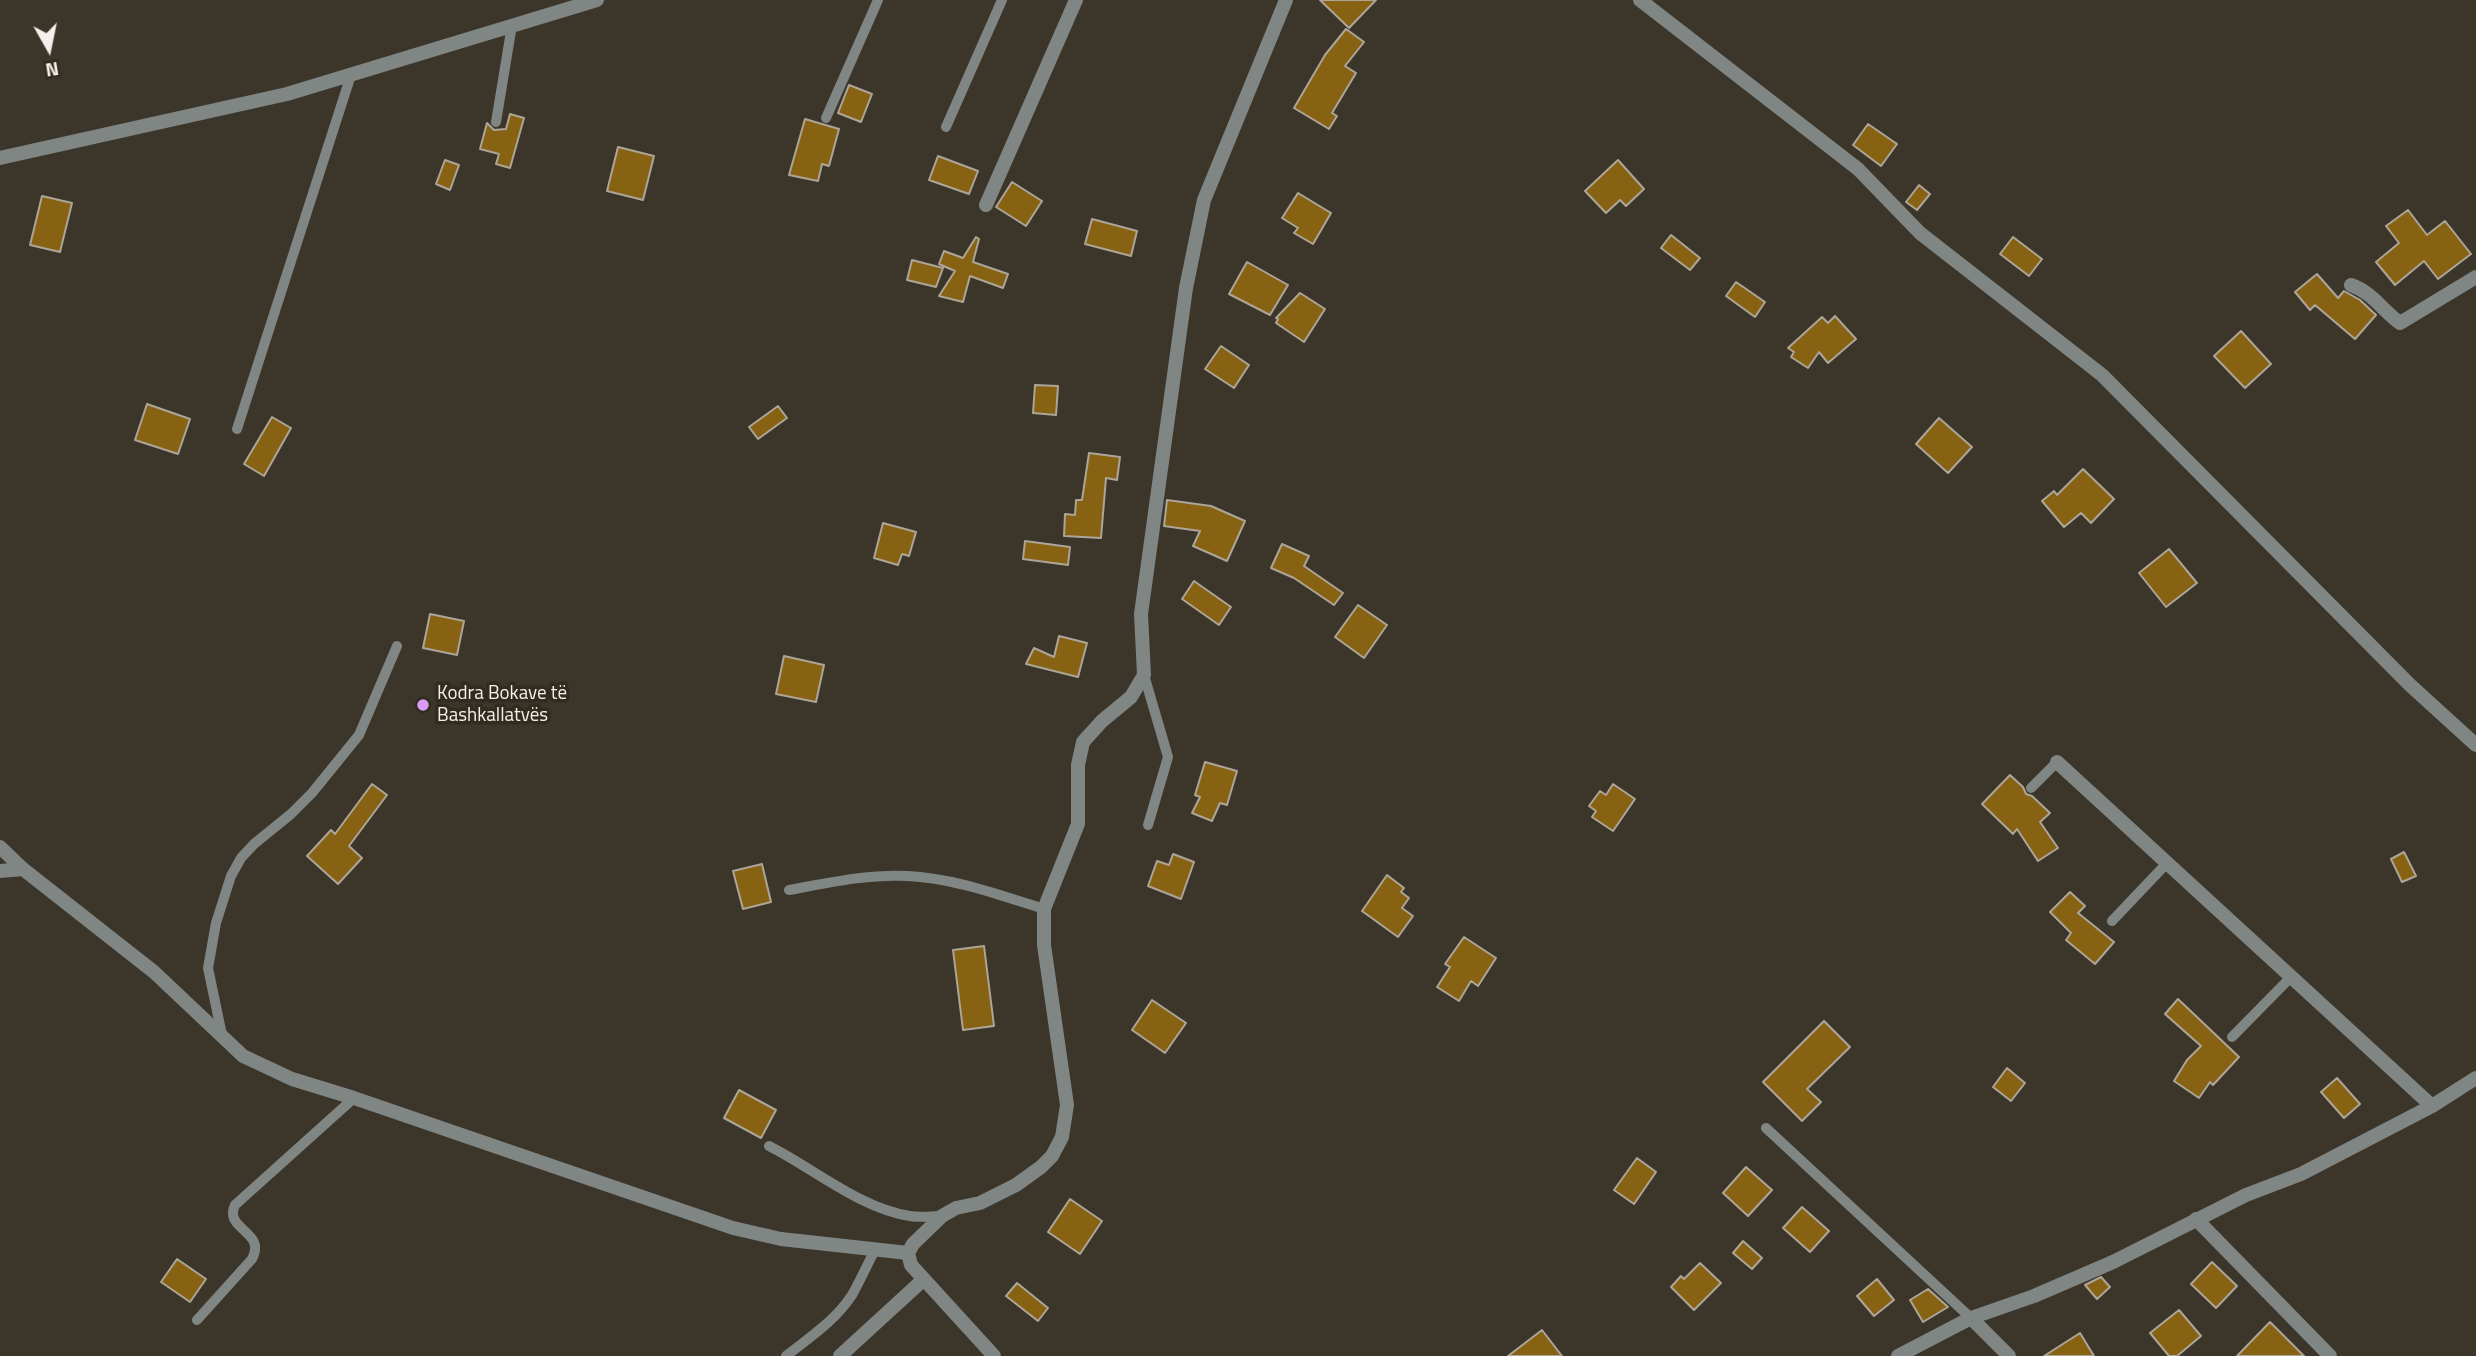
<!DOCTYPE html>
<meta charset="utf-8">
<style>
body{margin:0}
#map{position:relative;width:2476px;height:1356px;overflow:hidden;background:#3b352a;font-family:"Titillium Web",sans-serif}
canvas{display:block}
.north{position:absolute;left:14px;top:14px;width:70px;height:70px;-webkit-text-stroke:5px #312b20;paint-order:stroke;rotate:171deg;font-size:19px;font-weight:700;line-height:28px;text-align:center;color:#f4f0e9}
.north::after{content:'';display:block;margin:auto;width:24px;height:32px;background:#f4f0e9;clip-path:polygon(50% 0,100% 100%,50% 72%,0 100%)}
</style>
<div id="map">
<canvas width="2476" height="1356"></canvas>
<div class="north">N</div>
</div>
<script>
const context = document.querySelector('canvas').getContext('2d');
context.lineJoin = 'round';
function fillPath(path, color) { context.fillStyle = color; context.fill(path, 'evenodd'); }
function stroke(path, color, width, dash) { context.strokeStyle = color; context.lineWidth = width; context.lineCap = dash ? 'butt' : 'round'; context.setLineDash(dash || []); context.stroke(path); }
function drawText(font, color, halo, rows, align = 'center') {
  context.font = font + ' "Titillium Web",sans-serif'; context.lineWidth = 7; context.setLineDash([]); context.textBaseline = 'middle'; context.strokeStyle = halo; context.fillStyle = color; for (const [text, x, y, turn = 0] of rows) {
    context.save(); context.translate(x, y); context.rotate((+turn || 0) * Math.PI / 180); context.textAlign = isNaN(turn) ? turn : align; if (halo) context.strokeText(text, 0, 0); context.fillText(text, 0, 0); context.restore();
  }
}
const building = new Path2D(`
 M1320 0H1376L1349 28Z
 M1346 29 1364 42 1345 66 1356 73 1332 113 1337 116 1329 129 1294 108 1325 55Z
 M849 85 872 94 861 122 838 113Z
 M510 114 524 118 510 168 496 164 499 154 480 149 487 123 494 130 506 129Z
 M805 119 839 129 829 166 822 164 818 181 789 175Z
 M1868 124 1897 144 1881 166 1853 145Z
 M618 147 654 156 643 200 607 191Z
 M938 156 978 171 969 194 929 180Z
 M445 160 459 165 450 190 436 184Z
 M1618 160 1644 189 1626 206 1620 200 1606 213 1585 191Z
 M1012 182 1042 201 1026 226 996 207Z
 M1919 185 1930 194 1917 210 1906 202Z
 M1298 193 1331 213 1313 244 1294 233 1298 228 1282 218Z
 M42 196 72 203 60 252 30 245Z
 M2408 210 2427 235 2445 221 2471 254 2438 279 2424 261 2395 285 2376 262 2399 243 2386 226Z
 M1092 219 1137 231 1131 256 1085 244Z
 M1671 235 1700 258 1690 270 1661 248Z
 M976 237 979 239 973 262 1008 274 1003 288 970 276 963 302 939 296 955 271 939 264 944 251 963 258Z
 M2013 237 2042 259 2029 276 2000 254Z
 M912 260 943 268 936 287 907 280Z
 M1247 262 1288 285 1270 315 1229 294Z
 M2317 274 2338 298 2344 291 2360 300 2376 315 2355 339 2315 305 2310 310 2295 292Z
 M1736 282 1765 302 1755 317 1726 296Z
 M1300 293 1325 309 1304 342 1276 323 1278 319 1276 318Z
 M1835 316 1856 339 1828 363 1819 352 1808 368 1791 357 1794 352 1788 348 1822 317 1828 323Z
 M2241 331 2271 364 2245 388 2214 356Z
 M1221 346 1249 365 1234 388 1205 369Z
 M1035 385 1058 386 1056 415 1033 413Z
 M147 404 190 419 178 454 135 440Z
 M778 406 787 418 758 439 749 427Z
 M272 417 291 428 264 476 244 464Z
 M1939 418 1972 447 1948 473 1916 444Z
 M1089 453 1120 457 1117 480 1106 478 1101 538 1064 536 1065 514 1075 515 1076 500H1082Z
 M2083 469 2114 499 2091 523 2081 513 2064 527 2042 501 2054 491 2057 495Z
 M1167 500 1211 506 1245 521 1227 561 1193 546 1200 531 1164 526Z
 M883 523 916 532 909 556 902 554 898 565 874 558Z
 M1025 541 1070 547 1068 565 1023 559Z
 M1282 544 1309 556 1304 566 1343 593 1334 605 1294 578 1271 568Z
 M2169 549 2197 583 2166 607 2139 573Z
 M1194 581 1231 607 1219 625 1182 599Z
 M1358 605 1387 625 1364 658 1335 637Z
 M430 614 464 621 457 655 423 648Z
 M1059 636 1087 643 1078 677 1026 664 1034 648 1054 657Z
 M784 656 824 665 816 702 776 694Z
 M1205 762 1237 771 1227 805 1220 803 1212 821 1192 813 1200 797 1195 795Z
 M2010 775 2023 787 2026 794 2032 796 2050 813 2040 822 2058 848 2038 861 2017 829 2013 834 1982 804Z
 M372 784 387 795 349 846 362 858 338 884 307 856 331 830 335 834Z
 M1613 784 1635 799 1613 831 1592 817 1596 811 1589 806 1600 791 1606 795Z
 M2404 852 2416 876 2402 882 2391 859Z
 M1173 854 1194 862 1181 899 1148 886 1157 861 1169 865Z
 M762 864 771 902 743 909 733 871Z
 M1387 875 1404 888 1401 892 1409 898 1402 908 1413 916 1398 937 1362 911Z
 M2070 892 2085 906 2078 913 2114 942 2095 964 2066 940 2071 933 2050 912Z
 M1464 937 1496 958 1478 986 1471 981 1459 1001 1437 987 1450 967 1445 964Z
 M984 946 994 1026 963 1030 953 950Z
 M2178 999 2239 1057 2213 1085 2210 1082 2199 1098 2174 1081 2187 1060 2201 1046 2165 1014Z
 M1152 1000 1186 1023 1165 1053 1132 1030Z
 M1824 1021 1850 1047 1807 1089 1821 1102 1802 1121 1763 1082Z
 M2007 1068 2025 1083 2011 1101 1993 1087Z
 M2337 1078 2360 1104 2344 1118 2321 1092Z
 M739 1090 776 1110 761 1138 724 1118Z
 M1637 1158 1656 1172 1634 1204 1614 1190Z
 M1746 1167 1772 1190 1748 1216 1723 1193Z
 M1070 1199 1102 1221 1080 1254 1048 1232Z
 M1802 1207 1829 1231 1810 1252 1783 1228Z
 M1743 1241 1762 1258 1752 1269 1733 1253Z
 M177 1259 206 1279 190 1302 161 1282Z
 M2212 1262 2237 1286 2216 1308 2191 1284Z
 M1700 1263 1721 1283 1694 1310 1671 1287 1681 1276 1684 1279Z
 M2101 1277 2110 1287 2097 1299 2085 1285Z
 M1877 1279 1894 1300 1874 1316 1857 1296Z
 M1017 1283 1048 1308 1038 1321 1006 1296Z
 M1928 1289 1948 1307 1923 1322 1910 1300Z
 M2179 1310 2201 1336 2177 1356H2169L2150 1333Z
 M2270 1322 2304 1356H2237Z
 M1542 1330 1562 1356H1508Z
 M2080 1333 2094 1356H2044Z`);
fillPath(building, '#876213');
stroke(building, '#ada598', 2);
stroke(new Path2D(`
 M826 118 878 0
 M496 122 512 25
 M946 127 1002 0
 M237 429 351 75
 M1144 675 1168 757 1148 825
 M2031 788 2057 762
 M789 890C828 883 867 874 907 876 954 878 999 895 1044 909
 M2112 921 2168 862
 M222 1035 208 968 216 923 231 876 241 858 254 844 291 814 312 793 359 735 397 646
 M2232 1037 2292 976
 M1766 1128 1971 1318
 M769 1146C813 1168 861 1209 910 1216 920 1218 932 1216 942 1216
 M197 1320 252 1259C267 1231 223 1230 235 1205L354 1098
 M786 1356C810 1337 835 1321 852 1295 860 1281 867 1265 875 1250`), '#7f8683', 10);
stroke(new Path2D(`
 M1640 0 1858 169 1920 233 2102 375 2410 685 2476 745
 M0 158 287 94 597 0
 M986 205 1076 0
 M2351 285C2372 292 2383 311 2400 323L2476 277
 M2057 762 2432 1106
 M0 847 23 869 154 972 243 1056 292 1079 354 1098 733 1228 781 1239 908 1253
 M0 871 23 869
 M2196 1219 2330 1356
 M1971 1318 2009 1356
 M840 1356 924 1279
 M994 1356 911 1265 908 1253 913 1244 942 1216 956 1208 980 1203 1016 1185 1041 1167 1052 1156 1062 1137 1067 1105 1044 945V909L1078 824V765L1083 742 1102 721 1131 697 1144 675 1141 614 1186 288 1204 200 1286 0
 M1898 1356 1971 1318 2034 1296 2113 1262 2246 1195 2301 1174 2432 1106 2476 1078`), '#7f8683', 14);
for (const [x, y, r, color] of [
 [423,705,7,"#da9af7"]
]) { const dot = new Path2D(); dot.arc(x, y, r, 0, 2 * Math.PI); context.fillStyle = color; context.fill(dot); stroke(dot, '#312b20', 2.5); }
drawText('19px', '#f4f0e9', '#312b20', [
 ["Kodra Bokave të",437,694],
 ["Bashkallatvës",437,716]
], 'left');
</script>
